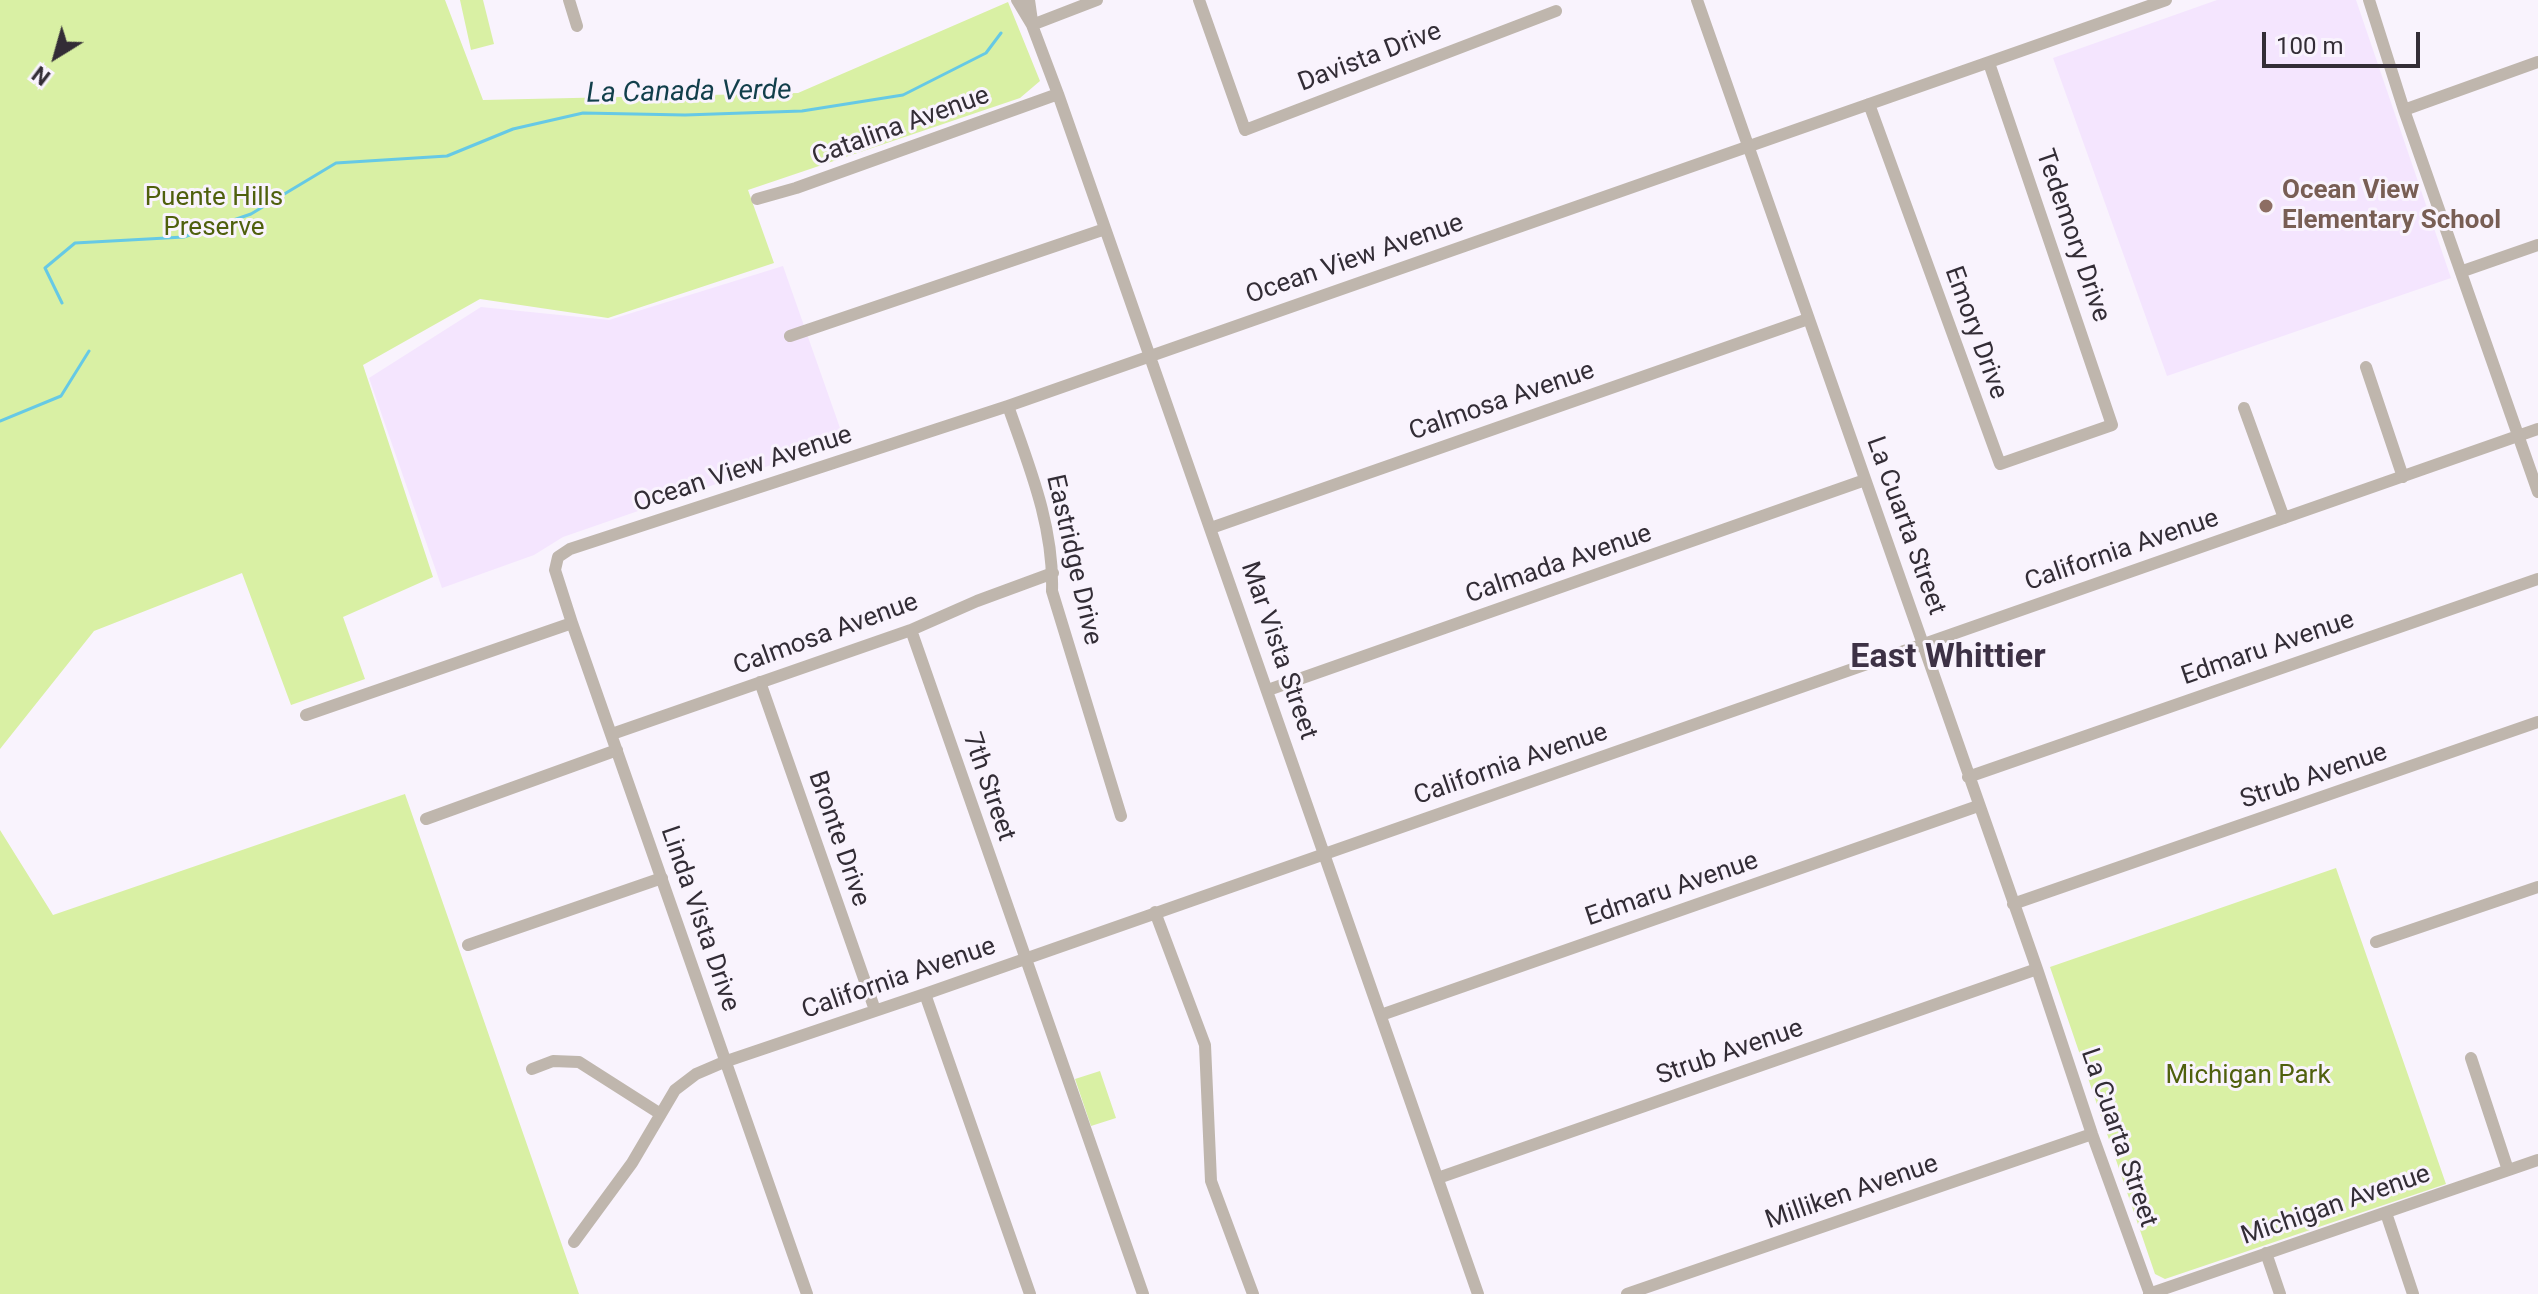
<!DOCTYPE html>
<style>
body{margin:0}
#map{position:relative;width:2538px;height:1294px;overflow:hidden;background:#f9f3fd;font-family:Roboto,sans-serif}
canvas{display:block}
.north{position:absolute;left:16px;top:16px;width:80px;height:80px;-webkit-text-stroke:6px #f9f3fd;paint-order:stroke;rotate:217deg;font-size:22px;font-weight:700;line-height:32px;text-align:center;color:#332d36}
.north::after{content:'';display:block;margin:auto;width:28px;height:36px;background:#332d36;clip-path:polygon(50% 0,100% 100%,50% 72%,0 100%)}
.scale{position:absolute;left:2262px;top:32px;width:158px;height:36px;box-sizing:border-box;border:4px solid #332d36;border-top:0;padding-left:10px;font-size:24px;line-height:28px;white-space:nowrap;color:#332d36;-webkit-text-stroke:6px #f9f3fd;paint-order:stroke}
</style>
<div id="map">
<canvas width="2538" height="1294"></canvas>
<div class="north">N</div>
<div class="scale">100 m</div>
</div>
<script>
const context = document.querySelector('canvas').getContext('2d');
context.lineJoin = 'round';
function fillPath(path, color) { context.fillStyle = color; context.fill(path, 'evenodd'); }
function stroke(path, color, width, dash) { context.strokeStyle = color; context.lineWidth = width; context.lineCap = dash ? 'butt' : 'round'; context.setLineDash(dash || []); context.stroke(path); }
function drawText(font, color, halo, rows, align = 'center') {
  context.font = font + ' Roboto,sans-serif'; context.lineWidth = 6; context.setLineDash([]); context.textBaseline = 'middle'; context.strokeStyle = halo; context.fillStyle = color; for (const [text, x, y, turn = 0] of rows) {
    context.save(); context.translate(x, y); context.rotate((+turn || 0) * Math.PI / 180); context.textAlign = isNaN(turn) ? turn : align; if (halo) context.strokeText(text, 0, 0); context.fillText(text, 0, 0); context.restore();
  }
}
fillPath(new Path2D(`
 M2217 0H2356L2451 278 2167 376 2053 58Z
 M783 266 846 445 771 465 563 537 534 555 442 588 369 378 481 307 609 320Z`), '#f4e5fe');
fillPath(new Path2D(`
 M0 0H445L483 100 798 93 1008 2 1040 81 1020 98 748 190 774 263 608 318 480 299 363 365 433 577 343 617 365 679 291 705 242 573 94 631 0 749Z
 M460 0H483L494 44 471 50Z
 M405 794 579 1294H0V830L53 915Z
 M2336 868 2446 1184 2165 1279 2155 1274 2050 967Z
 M1100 1071 1116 1118 1091 1126 1075 1079Z`), '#d9f0a4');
stroke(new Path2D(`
 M62 303 45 268 75 243 184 237 251 214 336 163 447 156 513 129 583 113 685 115 802 111 903 95 986 53 1001 33
 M0 421 61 396 89 351`), '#66c9e5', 3);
stroke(new Path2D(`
 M569 0 577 26
 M1017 0 1032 25 1058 94 1478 1294
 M1029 0 1032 21
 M1199 0 1245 130 1556 11
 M1697 0 2037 969 2092 1134 2150 1294
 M2369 0 2404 110 2538 492
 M1032 25 1097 0
 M1869 104 2000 464 2112 425 1989 63
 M2404 110 2538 62
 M757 199 796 188 1058 94
 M2463 271 2538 245
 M790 336 1105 229
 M2366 367 2403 477
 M1008 406C1029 466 1054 526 1052 591L1121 816
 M2244 408 2284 518
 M1211 528 1808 319
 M911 630 1143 1294
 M760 682 875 1010
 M1268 690 1865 480
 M306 715 572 623
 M612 734 911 630 977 601 1053 573
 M1968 777 2538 579
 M426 819 617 750
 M2013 904 2538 722
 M1155 912 1205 1045 1211 1181 1253 1294
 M2376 942 2538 887
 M468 945 662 878
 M925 994 1030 1294
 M1381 1015 1978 806
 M2471 1058 2508 1170
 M532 1069 553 1061 579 1062 659 1113
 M1438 1178 2037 969
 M2386 1213 2413 1294
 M574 1242 632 1163 675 1090 696 1074 724 1062 925 994 2538 429
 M2266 1253 2280 1294
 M807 1294 572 623 555 570 558 557 570 549 1008 406 2166 0
 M1627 1294 2092 1134
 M2149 1294 2538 1160`), '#bfb6ad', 12);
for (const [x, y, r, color] of [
 [2266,206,8,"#8d6e63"]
]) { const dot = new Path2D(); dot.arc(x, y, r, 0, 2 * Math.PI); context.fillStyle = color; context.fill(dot); stroke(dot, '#f9f3fd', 3); }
drawText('26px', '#332d36', '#f9f3fd', [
 ["Davista Drive",1370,58,-21],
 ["Catalina Avenue",901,127,-20],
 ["Tedemory Drive",2072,236,71],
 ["Ocean View Avenue",1355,260,-19],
 ["Emory Drive",1975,333,70],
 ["Calmosa Avenue",1502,402,-19],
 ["Ocean View Avenue",743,470,-18],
 ["La Cuarta Street",1905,526,70],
 ["California Avenue",2122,551,-19],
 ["Eastridge Drive",1073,560,77],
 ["Calmada Avenue",1559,565,-19],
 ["Calmosa Avenue",826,635,-20],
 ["Edmaru Avenue",2268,649,-19],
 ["Mar Vista Street",1278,651,71],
 ["California Avenue",1511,765,-19],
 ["Strub Avenue",2314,777,-19],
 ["7th Street",988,787,71],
 ["Bronte Drive",838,839,71],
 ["Edmaru Avenue",1672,890,-19],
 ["Linda Vista Drive",699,919,71],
 ["California Avenue",899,979,-19],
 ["Strub Avenue",1730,1053,-19],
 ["La Cuarta Street",2118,1138,71],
 ["Milliken Avenue",1852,1193,-19],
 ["Michigan Avenue",2336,1206,-19]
]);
drawText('bold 26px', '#785e54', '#f9f3fd', [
 ["Ocean View",2282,191],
 ["Elementary School",2282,221]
], 'left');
drawText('26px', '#4f600d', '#f9f3fd', [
 ["Puente Hills",214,198],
 ["Preserve",214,228],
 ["Michigan Park",2248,1076]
]);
drawText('italic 28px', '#123f4b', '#f9f3fd', [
 ["La Canada Verde",689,93,-1]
]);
drawText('bold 34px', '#3d3145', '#f9f3fd', [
 ["East Whittier",1948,658]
]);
</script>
